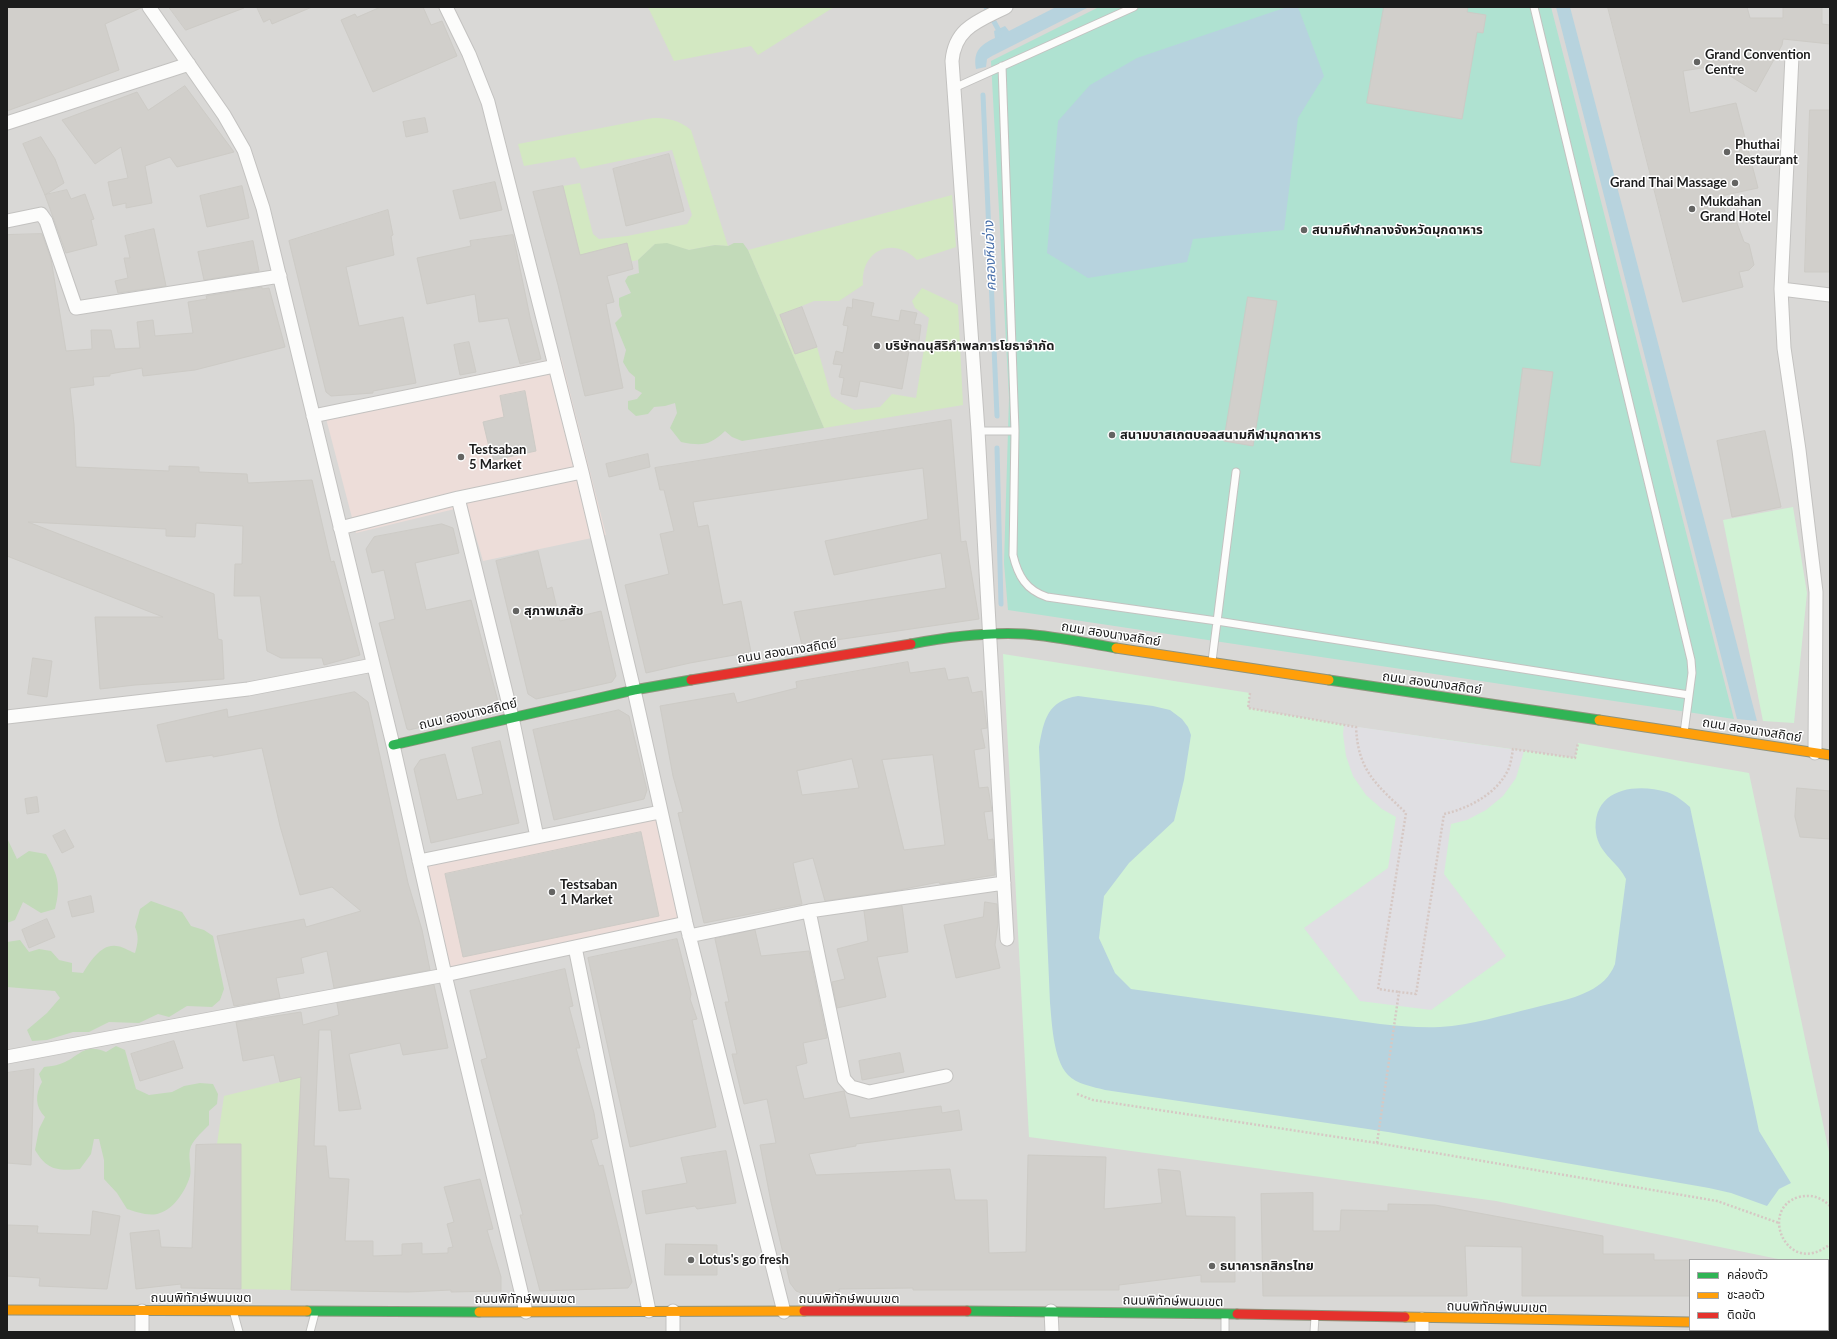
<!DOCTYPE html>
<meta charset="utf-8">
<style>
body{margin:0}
#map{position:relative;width:1837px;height:1339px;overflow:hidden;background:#eae9e4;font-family:Lato,"Noto Sans Thai",sans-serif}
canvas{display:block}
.frame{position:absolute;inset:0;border:8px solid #1c1c1c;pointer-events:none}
.legend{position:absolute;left:1689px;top:1259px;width:140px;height:72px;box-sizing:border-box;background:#fff;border:1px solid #a4a4a4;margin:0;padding:5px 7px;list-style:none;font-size:12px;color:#1c1c1c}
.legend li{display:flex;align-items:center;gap:8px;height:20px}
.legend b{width:20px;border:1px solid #a4a4a4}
</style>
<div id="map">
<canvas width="1837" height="1339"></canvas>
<div class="frame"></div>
<ul class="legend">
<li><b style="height:5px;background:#30b455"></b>คล่องตัว</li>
<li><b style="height:5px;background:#ff9f0a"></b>ชะลอตัว</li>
<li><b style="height:5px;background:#e5322d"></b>ติดขัด</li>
</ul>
</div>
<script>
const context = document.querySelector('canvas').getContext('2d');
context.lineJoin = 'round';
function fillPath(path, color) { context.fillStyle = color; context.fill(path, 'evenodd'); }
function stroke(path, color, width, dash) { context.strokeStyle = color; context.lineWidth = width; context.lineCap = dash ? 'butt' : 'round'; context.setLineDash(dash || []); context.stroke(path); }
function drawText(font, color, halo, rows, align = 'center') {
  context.font = font + ' Lato,"Noto Sans Thai",sans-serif'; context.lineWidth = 3; context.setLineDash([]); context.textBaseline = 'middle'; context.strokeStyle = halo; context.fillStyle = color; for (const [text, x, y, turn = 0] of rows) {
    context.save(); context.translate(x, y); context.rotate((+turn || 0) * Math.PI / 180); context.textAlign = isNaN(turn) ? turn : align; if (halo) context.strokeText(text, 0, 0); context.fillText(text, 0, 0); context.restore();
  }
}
fillPath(new Path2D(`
 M7 7H1830V1332H7ZM1690 1260H1828V1330H1690Z`), '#d9d8d6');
fillPath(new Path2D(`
 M561 357 606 535 483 561 467 506 356 533 323 407Z
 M655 817 681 920 448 970 423 864Z`), '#edddd9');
fillPath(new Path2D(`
 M648 7H834L758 55 751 46 674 61Z
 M653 118C668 118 679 120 691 130L728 246 715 245 689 250 678 247 655 244 638 260 584 272 563 186 580 183 593 234 599 239 627 236 687 224 692 215 672 150 581 169 575 157 524 166 518 144Z
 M952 195 956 247 917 260C893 235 860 251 863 285L839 301H814L780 315 795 354 817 347 831 396 854 410 880 407 892 394 916 398 929 318 915 308 912 301 922 288 958 305 963 405 824 428 748 250Z
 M301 1077 291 1290 241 1289V1144H217L224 1096Z`), '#d3e8c2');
fillPath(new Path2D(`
 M667 243 689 250 715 245 728 246 734 243H743L748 250 824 428 742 441 732 437 725 431C709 446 702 446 681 442L670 428 677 413 675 403 665 406 654 407 648 414 636 416 628 409V401L637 399 642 393 635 389V377L629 372 623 362 626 350 615 323 622 316 619 305V298L631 293 625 281 628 276 639 273 638 260 655 244Z
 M7 838 17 859 29 851 46 854C58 875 61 886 55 909L41 913 23 902 15 920 7 923Z
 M151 901 182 912 191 926 204 930 213 936 224 989 220 1000 212 1007 187 1006 169 1017 158 1014 139 1023 109 1022 89 1032H73L47 1040 32 1041 27 1030 47 1013 60 998 55 991 7 987V942L20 940 29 952 39 949 51 951 59 960 72 963V972L83 973C90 962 101 944 116 946 122 946 129 951 135 953 138 943 139 936 135 927L140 909Z
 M116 1046 125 1050 136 1089 149 1095 172 1092 184 1086 200 1083 213 1084 218 1094 217 1104 209 1111V1125C203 1131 195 1138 191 1146 187 1156 192 1167 190 1176 186 1190 174 1209 160 1213 150 1217 136 1212 127 1209L117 1193 104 1179V1160L99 1139H94L91 1154 80 1169C57 1171 47 1170 35 1150L39 1129 45 1117C35 1107 35 1094 42 1082L39 1074 44 1067C49 1066 55 1066 60 1064 79 1058 83 1042 106 1052Z`), '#c2dab9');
fillPath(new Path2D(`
 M1793 507 1807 593 1794 723 1763 721 1723 520Z
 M1003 654 1250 693 1248 708 1356 727 1575 758 1578 743 1749 773 1830 1157V1270L1828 1269V1260H1783L1496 1201 1029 1137Z`), '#d1f2d5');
fillPath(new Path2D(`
 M1099 7H1551L1734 719 1008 610 1004 563 1009 398 991 61Z`), '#afe2d1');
fillPath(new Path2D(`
 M1344 725 1524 751 1516 778 1503 796 1486 810 1467 820 1451 824 1444 874 1506 956 1431 1010 1360 1001 1304 928 1388 868 1396 817 1382 809 1366 795 1353 776 1346 756 1343 734Z`), '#e0dfe3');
fillPath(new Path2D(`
 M1056 7H1089L992 56 987 59 986 67 976 69C973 51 980 45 995 38L994 31 1005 26 1009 31Z
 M1287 7H1298L1324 76 1298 118 1284 230 1193 239 1187 262 1088 278 1047 253 1058 121 1090 85 1137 58Z
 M1556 7H1570L1757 721 1737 719Z
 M1078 696 1153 706 1170 710 1182 719 1188 727 1191 735 1184 780 1174 821 1129 863 1104 896 1099 938 1115 973 1131 989 1380 1024C1400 1026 1420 1028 1440 1027 1472 1025 1503 1015 1533 1008 1551 1003 1572 1000 1589 991 1601 985 1610 977 1615 964L1626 879C1618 862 1599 854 1596 833 1591 790 1633 782 1667 792 1676 795 1683 801 1690 807L1759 1131 1791 1183 1779 1189 1767 1206 1731 1193 1709 1188 1388 1132 1105 1090C1094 1087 1076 1084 1068 1075 1053 1059 1052 1023 1050 1003L1039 747C1044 720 1047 701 1078 696Z`), '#b7d3de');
stroke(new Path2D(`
 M986 7 998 29 999 35
 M983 95 997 416
 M997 448 1001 604`), '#b7d3de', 5);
const building = new Path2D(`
 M7 7H141V8L105 24 119 70 7 111Z
 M169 7H243L244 8 186 30Z
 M257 7H312L272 24 270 19 264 22Z
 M381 7H423L431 25 442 21 457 56 373 92 341 20 355 14 357 17Z
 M1384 7H1468L1467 12 1486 15 1483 33 1477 32 1462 119 1367 103Z
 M1608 7H1747L1750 18H1783V7H1822V24L1830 25V44L1783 39 1782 45 1756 92 1714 66 1683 71 1690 113 1736 103 1758 188 1721 196 1728 224 1737 223 1744 242 1749 244 1754 265 1749 270 1739 272 1743 287 1683 302Z
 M185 86 234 152 177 167 170 157 145 166 152 203 126 208V203L113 206 108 182 128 178 121 147 95 164 62 120 137 92 148 110Z
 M1810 110H1830V272H1805Z
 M425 118 428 132 406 137 403 122Z
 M41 137 55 159 64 183 45 195 23 144Z
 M669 154 684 211 626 226 613 169Z
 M495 182 502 210 460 219 453 191Z
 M242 186 249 218 207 227 200 196Z
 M563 186 580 255 627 243 633 269 607 276 614 302 606 304 623 388 585 396 558 285 533 192Z
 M67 190 71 199 85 194 94 219 91 220 97 245 66 253 45 195Z
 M388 210 393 235 391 236 394 255 346 267 359 326 403 317 416 383 373 391V393L331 396 326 392 289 241Z
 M154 229 166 286 118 293 115 281 128 278 124 258H130L125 236Z
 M42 234 51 259 66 351 92 349 91 330H111L115 349 140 348 137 322 153 320 155 336 193 333 188 302 207 299 206 296 262 287V289L269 288 285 347 195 370 143 376 142 368 110 374V376L93 377 94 385 70 388 74 424 76 467 169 471V466L199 467V472L247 474 248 483 312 480 331 562 334 561 360 655 324 665 322 658H281L267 651 260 596H234L235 564H242L243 526 196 523 195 537 166 536V529L28 522 214 594 218 639 222 640 224 679 135 685 100 689 95 617H163L7 556V235Z
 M513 235 530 317 541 359 520 364 508 318 479 322 475 294 427 304 417 258 471 246 470 241Z
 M253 241 259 271 204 280 198 252Z
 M1248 297 1277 301 1253 446 1224 441Z
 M853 299 874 303 871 316 899 321 901 310 917 313 914 324 921 325 919 341 911 340 902 389 860 381 857 397 841 394 844 378 839 377 842 365 833 364 836 351 843 353 848 326 843 325 847 307 852 308Z
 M802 307 817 347 795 354 780 315Z
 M469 342 476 372 460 375 454 345Z
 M1523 368 1553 372 1540 466 1511 462Z
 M525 391 536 451 494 460 489 447 483 422 504 417 500 396Z
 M951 420 961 542 966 541 979 619 802 645 794 612 946 588 941 553 834 575 825 541 928 519 923 468 693 502 698 527 708 525 723 605 741 601 751 652 690 663 646 673 625 585 669 574 660 534 674 531 664 490H660L655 468Z
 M1765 431 1781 507 1732 517 1717 441Z
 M648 454 650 467 609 477 606 464Z
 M442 524 453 528 459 553 415 563 426 610 471 600 500 709 409 730 407 729 379 623 395 619 384 570 372 573 366 549 374 537Z
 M538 551 547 589 552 587 560 621 601 611 616 676 612 682 536 699 528 694 496 561Z
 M33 658 52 661 47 697 28 694Z
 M908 662 910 673 945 668 948 680 968 677 972 693 982 691 987 728 981 729 985 748 974 750 979 788 988 787 992 811 984 812 988 840 993 839 995 875 940 884 939 882 899 890 825 901 813 858 793 863 802 904 704 923 678 813 683 812 673 776 660 706 734 693 737 703 797 688 796 682ZM933 755 945 845 904 850 882 760ZM852 759 859 788 802 795 797 771Z
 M355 692 368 702 408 883 422 930 430 970 334 988 327 951 301 958 304 973 276 978 280 998 234 1006 217 936 304 919 306 927 361 911 332 887 300 895 280 826 262 748 213 757V755L166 762 157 725 227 709 228 717Z
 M619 710 629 716 647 790 644 799 554 820 533 730Z
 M500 741 519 823 431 843 414 769 420 760 445 754 457 800 483 794 472 748Z
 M1797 788 1830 791V839L1800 837 1795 817Z
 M37 797 39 812 27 814 25 799Z
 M65 830 74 847 62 853 53 836Z
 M641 832 659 916 463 957 445 874Z
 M91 896 94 912 72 917 68 902Z
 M985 902 997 904 998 923 995 945 1000 968 956 978 944 925 983 917Z
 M902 906 908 952 877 957 886 997 837 1008 832 982 845 979 837 949 868 941 864 911Z
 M47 919 55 937 29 948 22 930Z
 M755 930 761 956 809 951 827 1038 803 1043 807 1063 796 1066 804 1099 844 1091 850 1118 941 1106 942 1113 959 1110 962 1130 856 1144V1146L809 1154 816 1175 950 1169 955 1200H987L989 1253 1026 1252 1028 1155 1106 1157 1104 1209 1162 1203 1158 1169 1180 1171 1186 1216 1235 1217V1282H1201V1275L1119 1285V1290H913V1288L839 1289 840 1293 804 1294 796 1291 790 1283 771 1202 760 1145 776 1143 767 1099 744 1104 732 1054H737L725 1002H729L715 939Z
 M677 939 691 994 690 999 697 1019 692 1020 716 1127 630 1147 588 958Z
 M565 969 573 1006 569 1007 580 1048H576L594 1113 598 1138 591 1140 599 1166 603 1165 632 1282 628 1288 540 1291 520 1215H523L481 1060 487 1058 470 991Z
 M434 985 448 1048 403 1055 400 1043 349 1054 361 1109 339 1111 331 1030H319L314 1146H326L329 1178 349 1179 345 1241H373V1256L402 1255V1244L422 1243V1254L448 1253V1248L453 1247 447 1224 454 1222 444 1187 480 1179 493 1229 487 1230 501 1277V1291L451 1292V1290L408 1292 291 1290 301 1077 280 1082 274 1055 243 1061 236 1022 301 1012 303 1025 339 1015 337 1003Z
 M174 1041 183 1068 140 1081 131 1054Z
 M900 1053 904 1072 862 1080 859 1061Z
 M34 1069 31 1165 7 1163V1073Z
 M217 1144H241V1289L181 1288V1284L136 1289 130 1233 159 1230 161 1247 192 1248 196 1145Z
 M726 1151 736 1203 697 1209 695 1206 646 1214 642 1191 687 1183 681 1158Z
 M1313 1193V1231H1340L1341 1210 1388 1211V1204L1435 1205 1603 1236V1254H1654V1260H1690V1296H1522V1247L1465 1246 1467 1296H1263L1261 1194Z
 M93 1211 120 1216 107 1289 39 1286 40 1278 7 1276 8 1242H7V1225L38 1226 37 1233 90 1235Z
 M666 1244 717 1245V1275H665Z`);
fillPath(building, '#d1cfcb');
stroke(building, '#cdcbc6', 1);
const lane = new Path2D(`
 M1534 7 1691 660 1692 673 1684 733
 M1002 66 1015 431 1013 555C1018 576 1026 590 1047 597L1217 621 1689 695
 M954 88 1134 7
 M978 431H1015
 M1212 661 1236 472
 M234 1314 239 1332
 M310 1332 315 1313
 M1225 1332V1316
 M1314 1332 1315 1317`);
const street = new Path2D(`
 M149 7 224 115 244 150 263 208 393 745 445 975 526 1312
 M446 7 469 54 488 102 582 472 634 690 686 923 784 1312
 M1006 7C979 21 955 27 952 61L978 431 1007 939
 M1792 56 1781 289 1830 295
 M7 123 189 64
 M7 221 41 214 46 221 76 308 280 276
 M1781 289 1784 348 1799 450 1816 592 1815 753
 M313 416 555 366
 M458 498 512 717 537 837
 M340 528 458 498 582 472
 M7 717 248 689 373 665
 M419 861 660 812
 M809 911 844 1079 851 1087 869 1092 946 1076
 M689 936 809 911 1004 883
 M575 947 649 1311
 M7 1057 445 975 686 923
 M142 1311V1332
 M673 1311V1332
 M1051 1311 1052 1332
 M1422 1332V1319`);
const fast = new Path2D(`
 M911 644C948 637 986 632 1024 634 1055 636 1086 643 1116 648
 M1329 680 1599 720
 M393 745 634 690 691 680
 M307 1311 479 1312
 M967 1311 1237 1314
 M1828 1324H1830`);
const slow = new Path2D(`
 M1116 648 1329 680
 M1599 720 1830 755
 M7 1310 307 1311
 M479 1312 804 1311
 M1405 1317 1690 1322`);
const jam = new Path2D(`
 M691 680 911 644
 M804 1311H967
 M1237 1314 1405 1317`);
stroke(lane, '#c3c2c0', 9);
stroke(street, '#c3c2c0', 15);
stroke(fast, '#90947d', 11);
stroke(slow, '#90947d', 11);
stroke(jam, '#90947d', 11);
stroke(new Path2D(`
 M1250 693 1248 708 1356 727C1358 771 1376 784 1406 813L1378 989 1399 992
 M1077 1094 1093 1100 1377 1143 1717 1201 1779 1223
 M1377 1143 1399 992 1416 994 1444 814C1470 808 1498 793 1509 768 1511 762 1512 755 1513 749L1575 758 1578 743
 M1830 1206C1821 1197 1811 1194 1799 1197 1757 1209 1788 1279 1830 1244`), '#d6c8c4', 2.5, [2, 2]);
stroke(lane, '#fcfcfb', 7);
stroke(street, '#fcfcfb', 13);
stroke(fast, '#30b455', 9);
stroke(slow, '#ff9f0a', 9);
stroke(jam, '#e5322d', 9);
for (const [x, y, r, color] of [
 [1697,62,4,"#646462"],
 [1727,152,4,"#646462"],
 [1735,183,4,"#646462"],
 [1692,209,4,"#646462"],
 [1304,230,4,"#646462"],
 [877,346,4,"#646462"],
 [1112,435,4,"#646462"],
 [461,457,4,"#646462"],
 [516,611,4,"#646462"],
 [552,892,4,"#646462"],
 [691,1260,4,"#646462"],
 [1212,1266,4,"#646462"]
]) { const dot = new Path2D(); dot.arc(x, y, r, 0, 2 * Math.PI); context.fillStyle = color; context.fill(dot); stroke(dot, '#fff', 1.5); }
drawText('bold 13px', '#1c1c1c', '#fff', [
 ["Grand Convention",1705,55],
 ["Centre",1705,70],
 ["Phuthai",1735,145],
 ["Restaurant",1735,160],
 ["Grand Thai Massage",1727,183,"right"],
 ["Mukdahan",1700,202],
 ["Grand Hotel",1700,217],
 ["สนามกีฬากลางจังหวัดมุกดาหาร",1312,230],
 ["บริษัทดนุสิริกำพลการโยธาจำกัด",885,346],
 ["สนามบาสเกตบอลสนามกีฬามุกดาหาร",1120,435],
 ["Testsaban",469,450],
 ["5 Market",469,465],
 ["สุภาพเภสัช",524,611],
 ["Testsaban",560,885],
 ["1 Market",560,900],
 ["Lotus's go fresh",699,1260],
 ["ธนาคารกสิกรไทย",1220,1266]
], 'left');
drawText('13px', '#1c1c1c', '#fff', [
 ["ถนน สองนางสถิตย์",1111,634,9],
 ["ถนน สองนางสถิตย์",787,651,-9],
 ["ถนน สองนางสถิตย์",1432,683,8],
 ["ถนน สองนางสถิตย์",468,714,-13],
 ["ถนน สองนางสถิตย์",1752,730,9],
 ["ถนนพิทักษ์พนมเขต",201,1298],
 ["ถนนพิทักษ์พนมเขต",525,1299],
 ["ถนนพิทักษ์พนมเขต",849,1299],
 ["ถนนพิทักษ์พนมเขต",1173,1301,1],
 ["ถนนพิทักษ์พนมเขต",1497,1307,1]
]);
drawText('italic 14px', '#4970ab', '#fff', [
 ["คลองหินอ่าง",990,256,-92]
]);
</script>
